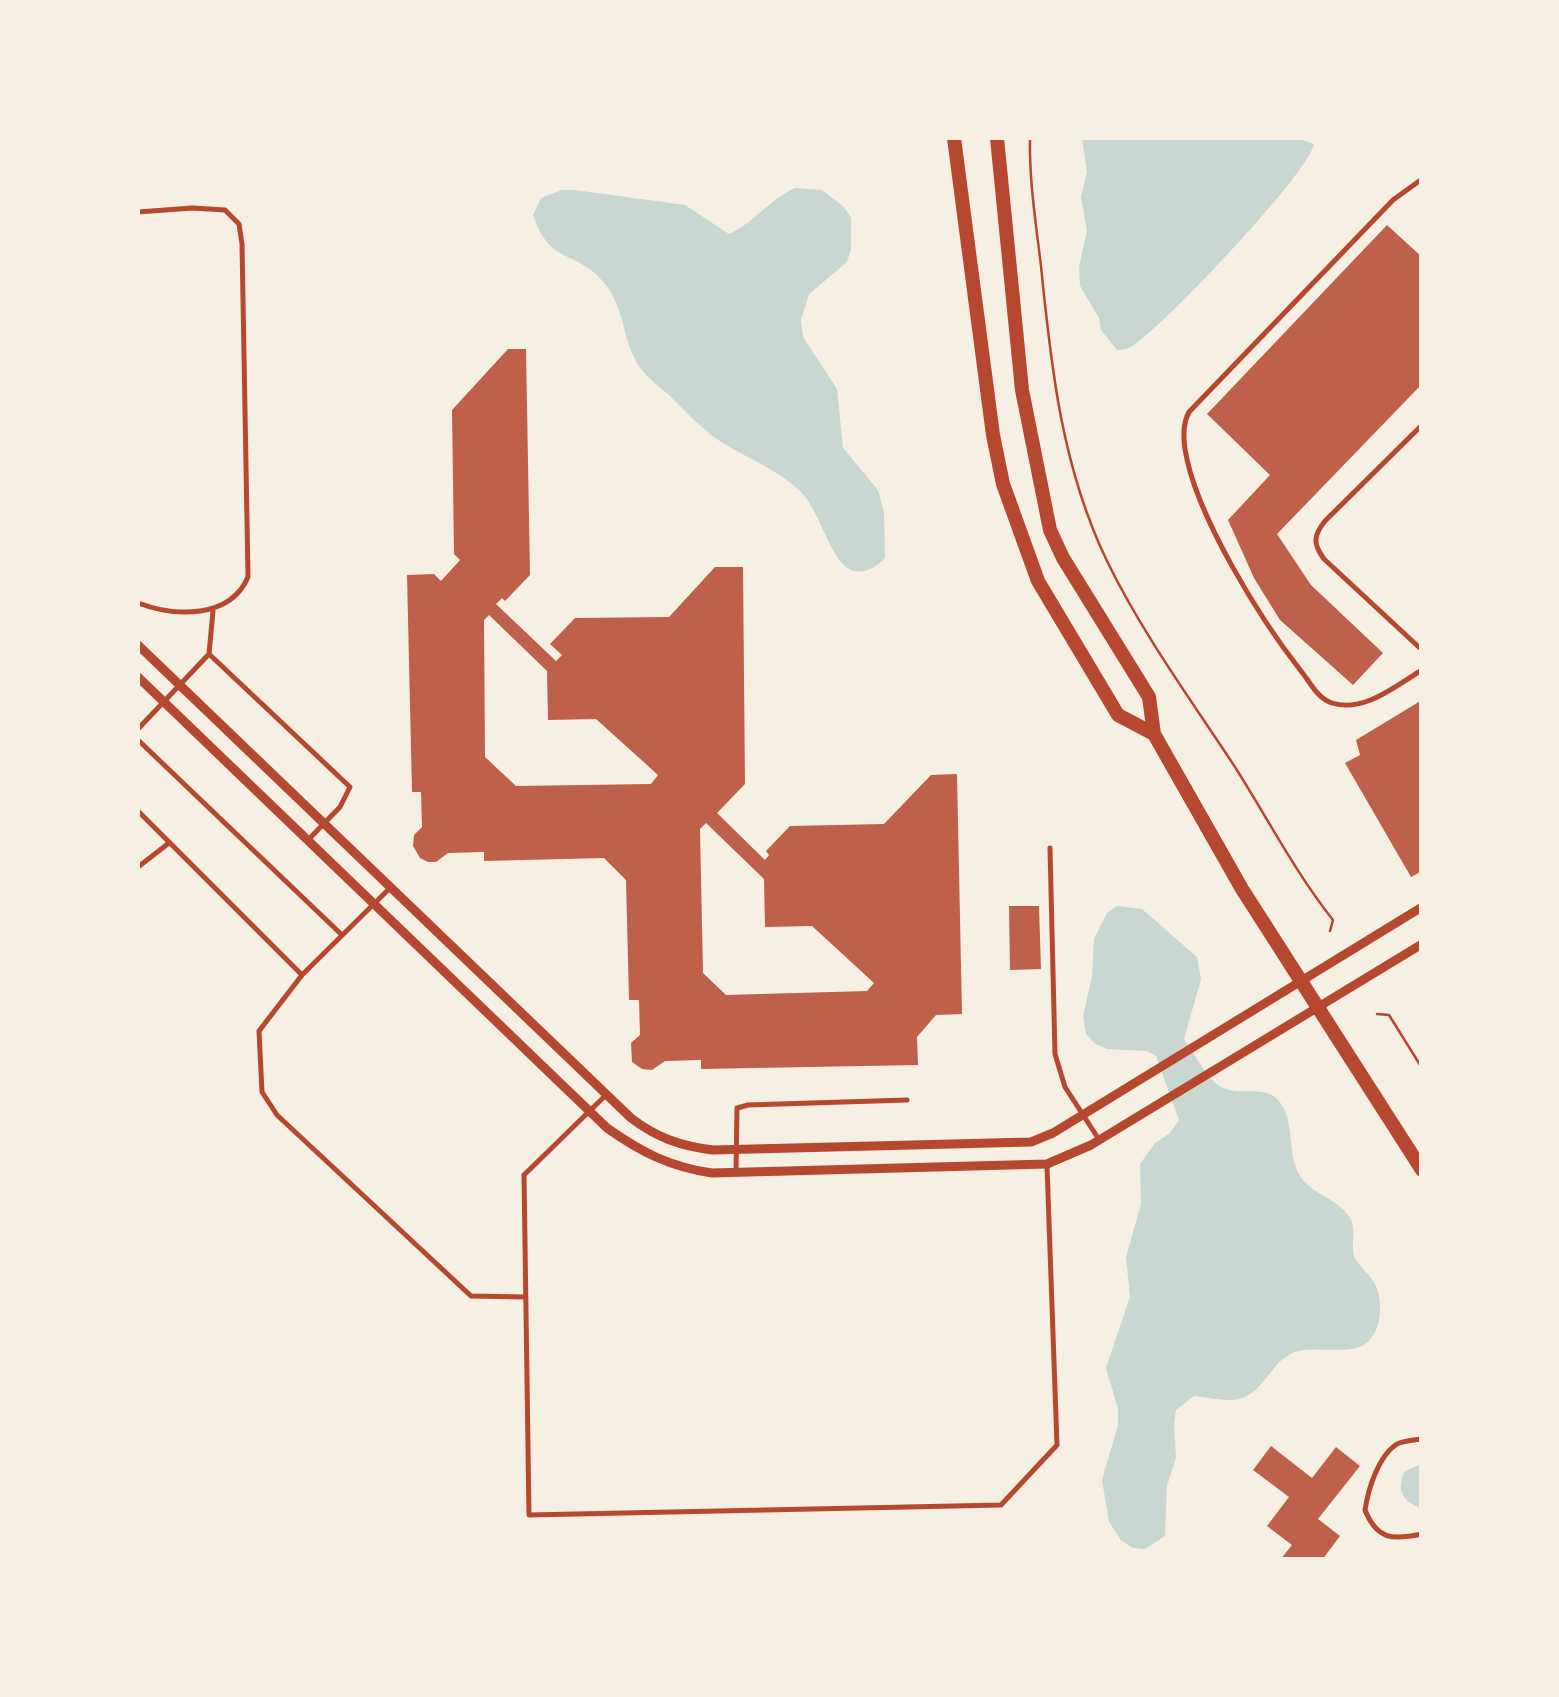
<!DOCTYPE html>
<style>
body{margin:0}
#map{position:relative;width:1559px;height:1697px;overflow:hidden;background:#f6efe4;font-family:Poppins,sans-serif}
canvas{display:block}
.frame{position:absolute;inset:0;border:140px solid #f6efe4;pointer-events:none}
</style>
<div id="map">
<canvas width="1559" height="1697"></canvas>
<div class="frame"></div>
</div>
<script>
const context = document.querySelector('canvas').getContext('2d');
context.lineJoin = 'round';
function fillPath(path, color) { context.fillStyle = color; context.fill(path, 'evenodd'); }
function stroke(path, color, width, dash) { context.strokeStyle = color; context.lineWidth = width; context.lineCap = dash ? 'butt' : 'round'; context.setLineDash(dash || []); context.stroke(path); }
fillPath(new Path2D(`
 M1082 138H1296L1314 144C1309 173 1161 329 1131 347 1126 350 1123 349 1117 350L1101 330 1099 318 1080 286 1079 267 1087 231 1081 197 1087 172Z
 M795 188 822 190 844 207 851 218V249L847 262 809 294 801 320 803 337 837 389 843 448 878 490 884 512 885 558C877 567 863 575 851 570 828 559 821 509 798 489 772 466 741 456 714 437 698 425 683 409 669 395 658 386 644 375 637 363 623 339 624 309 606 285 577 248 550 267 533 215L541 198 562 190H575L685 205 729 234C755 222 769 200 795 188Z
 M1117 906 1142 909 1197 957 1201 979 1184 1039C1194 1053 1206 1077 1221 1087 1238 1097 1264 1084 1278 1100 1297 1121 1285 1156 1302 1179 1315 1195 1337 1199 1349 1216 1358 1229 1349 1247 1356 1260 1361 1268 1370 1275 1375 1284 1385 1304 1381 1343 1356 1348 1339 1352 1320 1348 1303 1350 1270 1355 1269 1391 1239 1399 1226 1402 1207 1397 1194 1396L1176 1410 1174 1424 1176 1457 1167 1486 1165 1536 1145 1549 1133 1548 1121 1540 1109 1522 1102 1480 1118 1425V1409L1106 1368 1130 1297 1126 1257 1141 1204 1140 1164 1155 1143 1170 1133 1179 1120 1156 1056 1147 1051 1107 1049 1094 1043 1086 1034 1083 1016 1092 976 1094 939 1107 913Z
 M1421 1464 1422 1508H1421C1401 1501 1397 1490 1404 1472Z`), '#c9d6d2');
fillPath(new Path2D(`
 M1387 225 1422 257V384L1277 534 1311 585 1383 653 1353 685 1280 620 1254 578 1228 520 1270 475 1207 414Z
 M508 349H526L530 575 505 601 502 598 496 604 556 661 562 655 550 644 575 618 669 617 715 567H743L745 784 717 813 765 860 769 855 766 851 790 826 884 824 931 775 957 774 962 1014 936 1015 917 1037 918 1065 701 1069V1060L665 1061 652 1070 642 1069 632 1062 631 1043 640 1035 639 1000H629L626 880 604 858 484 861V852L448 853 436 862H428L420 858 413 846 414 835 422 827 421 792H412L407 575 434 574 441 581 460 560 454 554 452 410ZM489 615 547 671 548 720 596 719 658 775 651 784 516 786 485 757 484 620ZM706 823 764 879 765 927 812 926 874 983 867 991 726 995 703 973 700 829Z
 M1422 700V871L1411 877 1345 763 1360 755 1356 740Z
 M1009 906H1039L1041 969 1010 970Z
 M1271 1446 1312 1478 1336 1447 1360 1466 1318 1519 1340 1536 1322 1560H1280L1292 1545 1267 1526 1289 1497 1253 1470Z`), '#bf614a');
stroke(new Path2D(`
 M1030 138C1029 180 1036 224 1041 266 1051 367 1062 468 1107 561 1142 633 1191 700 1235 767 1268 819 1295 872 1333 920L1330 931
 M1377 1014 1389 1015 1422 1068`), '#b5482f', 2.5);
stroke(new Path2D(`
 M1422 179 1393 200 1189 412C1183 423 1183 436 1185 449 1195 514 1260 619 1301 671 1310 682 1317 698 1332 703 1364 713 1395 686 1422 670
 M138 212 192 208 225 210 239 224 242 244 248 577C230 619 175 617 138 603
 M1422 425 1325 521C1313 536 1313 544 1324 559L1422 650
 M209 654 350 787 340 807 308 840
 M138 729 209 654 213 611
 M138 740 342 935
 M138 811 302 975 259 1031 262 1092 277 1115 471 1296 525 1297
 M1050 848 1055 1054 1065 1087 1098 1138
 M138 867 169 843
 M302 975 390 888
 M606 1095 524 1175 529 1515 1001 1505 1057 1445 1047 1166
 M736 1172 737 1108 748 1105 907 1100
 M1422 1439C1415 1440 1403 1441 1397 1444 1378 1456 1368 1490 1365 1510 1377 1540 1393 1540 1422 1534`), '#b5482f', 5);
stroke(new Path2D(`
 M138 645 631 1118C657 1138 681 1146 713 1150L1031 1142 1053 1133 1422 907
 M138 677 607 1128C641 1152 670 1167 712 1173L1047 1164 1091 1145 1422 944`), '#b5482f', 9);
stroke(new Path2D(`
 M954 138 993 435 1003 484 1038 581 1118 715 1154 734
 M997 138 1022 390 1050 530 1063 558 1149 697 1154 734 1242 889 1422 1170`), '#b5482f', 14);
</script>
